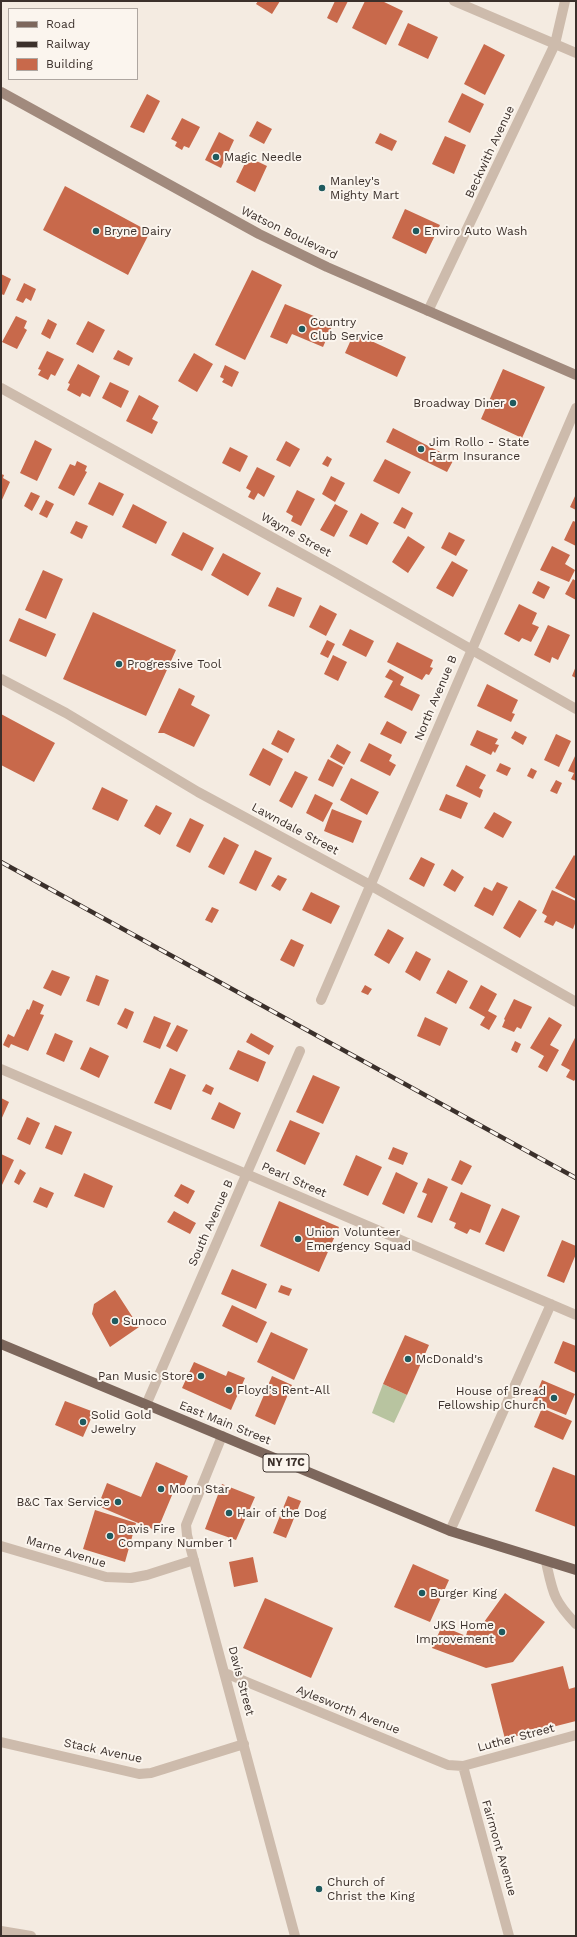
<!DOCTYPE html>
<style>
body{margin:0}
#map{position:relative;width:577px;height:1937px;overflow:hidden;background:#f4ebe1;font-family:"Work Sans",sans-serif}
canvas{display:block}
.frame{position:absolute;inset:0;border:2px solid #3b302b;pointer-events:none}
.legend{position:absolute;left:8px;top:8px;width:130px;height:72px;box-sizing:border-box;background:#fbf5ee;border:1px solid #aea6a0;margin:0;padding:5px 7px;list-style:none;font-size:12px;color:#3b302b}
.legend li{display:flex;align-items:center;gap:8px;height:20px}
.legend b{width:20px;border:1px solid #aea6a0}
</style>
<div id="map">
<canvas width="577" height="1937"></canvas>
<div class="frame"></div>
<ul class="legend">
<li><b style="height:5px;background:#7d675c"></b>Road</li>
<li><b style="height:5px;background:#3b302b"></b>Railway</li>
<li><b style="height:11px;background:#c8694b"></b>Building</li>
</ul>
</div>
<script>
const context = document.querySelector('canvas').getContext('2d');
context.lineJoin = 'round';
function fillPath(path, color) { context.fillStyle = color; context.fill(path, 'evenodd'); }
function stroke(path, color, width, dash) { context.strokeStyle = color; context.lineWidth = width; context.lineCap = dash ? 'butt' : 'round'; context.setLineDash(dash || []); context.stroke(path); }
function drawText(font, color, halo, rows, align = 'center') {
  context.font = font + ' "Work Sans",sans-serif'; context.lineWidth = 4; context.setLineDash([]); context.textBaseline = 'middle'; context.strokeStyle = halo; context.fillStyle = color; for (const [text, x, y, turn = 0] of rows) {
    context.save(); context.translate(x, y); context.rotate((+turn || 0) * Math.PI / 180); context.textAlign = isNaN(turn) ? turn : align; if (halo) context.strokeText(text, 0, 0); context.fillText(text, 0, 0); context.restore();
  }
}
fillPath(new Path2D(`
 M383 1384 407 1395 394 1423 372 1413Z`), '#b8c4a0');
fillPath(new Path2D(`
 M258 1H280L272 14 256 4Z
 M335 1H348L337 23 327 18Z
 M365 1H382L403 11 386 45 352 28Z
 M408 23 438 37 428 59 398 45Z
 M484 44 505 55 485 95 464 84Z
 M462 93 484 104 470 133 448 122Z
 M147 94 160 101 144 133 130 127Z
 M182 118 200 127 189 148 184 146 182 150 175 146 177 142 171 139Z
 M257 121 272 129 264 144 249 136Z
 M219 132 234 140 221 168 205 160Z
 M380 133 397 141 392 151 375 143Z
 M445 136 466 145 454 174 432 164Z
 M248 157 267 166 255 192 236 182Z
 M65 186 150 232 128 275 43 230Z
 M405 209 440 225 426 254 392 238Z
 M252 270 282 285 245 360 215 345Z
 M1 274 11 279 4 295 1 294Z
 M24 283 36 289 31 301 26 298 23 303 16 300Z
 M285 304 333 324 323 347 292 334 287 344 270 337Z
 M16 316 27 321 24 328 27 330 17 349 2 342Z
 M48 319 57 324 50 339 41 334Z
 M88 321 105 330 93 353 76 344Z
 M354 333 406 357 397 377 345 353Z
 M118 350 133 358 129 366 113 359Z
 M47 351 64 359 55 376 51 374 48 380 38 375 41 370 38 369Z
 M194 353 213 364 197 392 178 381Z
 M78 364 100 376 90 397 82 393 80 397 67 390 70 384 68 383Z
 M225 365 239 372 232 387 222 382 224 379 220 377Z
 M503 369 545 387 522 438 481 419Z
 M110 382 129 391 121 408 102 398Z
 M139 395 159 406 152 419 158 422 152 434 126 421Z
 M393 428 454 459 447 472 386 442Z
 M35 440 52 449 37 481 20 473Z
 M286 441 300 449 290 467 276 460Z
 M230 447 248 456 240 472 222 463Z
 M327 456 332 459 328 467 322 464Z
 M385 459 411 472 399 494 373 481Z
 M77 461 87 466 85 471 87 472 74 496 58 488 70 464 75 466Z
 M257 467 275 476 264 497 258 493 254 500 248 497 251 491 246 488Z
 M1 474 4 475 3 478 10 482 1 502Z
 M331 476 345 483 335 502 322 494Z
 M99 482 124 494 113 516 88 504Z
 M297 490 315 499 301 526 291 521 293 516 286 512Z
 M31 492 40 496 32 511 24 506Z
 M576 494V510L570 507Z
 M46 500 54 504 47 518 39 514Z
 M133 504 167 522 156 544 122 527Z
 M335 504 348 511 334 537 320 530Z
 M402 507 413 513 405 529 393 523Z
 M361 513 379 523 367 545 349 536Z
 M76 521 88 526 82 539 70 533Z
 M573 521 576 522V546L564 540Z
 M183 532 214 548 202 571 171 555Z
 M449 532 465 540 456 556 441 548Z
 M408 536 425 547 408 573 392 562Z
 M552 546 570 555 565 564 575 570 569 582 540 570Z
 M223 553 261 573 248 596 211 575Z
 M452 561 468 570 453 597 436 588Z
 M43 570 63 579 46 619 25 610Z
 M573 579 576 581V600L565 594Z
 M538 581 550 587 544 599 532 593Z
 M277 587 302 598 294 617 268 606Z
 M519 604 537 613 532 624 539 627 531 642 522 638 519 642 504 634Z
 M320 605 337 614 326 636 309 627Z
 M93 612 176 650 146 716 63 679Z
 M19 618 56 634 46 657 9 641Z
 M548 625 570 635 558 660 552 657 550 663 534 655Z
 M350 629 374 641 366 657 342 645Z
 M327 640 335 644 328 658 320 654Z
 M397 642 433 660 430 667 433 668 429 675 426 674 422 680 387 662Z
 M333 655 347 662 338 681 324 674Z
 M576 666V678L572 676Z
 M390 669 404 677 400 685 420 695 412 711 384 697 393 681 385 677Z
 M487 684 518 700 512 713 515 714 511 722 477 706Z
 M179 688 195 696 191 705 210 715 194 747 164 733H158Z
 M1 714 55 743 34 782 1 765Z
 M387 721 407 732 401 744 380 734Z
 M278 730 295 739 288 753 271 744Z
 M477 730 498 739 495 744 499 745 495 753 493 751 491 755 470 745Z
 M515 731 527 737 523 745 511 738Z
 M556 734 571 741 559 767 544 760Z
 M369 743 392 755 389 761 396 765 390 776 360 761Z
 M337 744 351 752 344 765 330 757Z
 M263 748 283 759 270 786 249 775Z
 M576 754V781L571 779 574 773 568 771Z
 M328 759 343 767 333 787 318 780Z
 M500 763 511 768 507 776 496 771Z
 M466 765 486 775 479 788 483 790 480 798 456 786Z
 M531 768 537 771 533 779 527 776Z
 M295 771 308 777 292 808 279 801Z
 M351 778 379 792 367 815 340 800Z
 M556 780 562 783 557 794 550 791Z
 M102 787 128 800 118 821 92 809Z
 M315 794 333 803 323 822 306 813Z
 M446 794 468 803 461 819 439 810Z
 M156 805 172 813 160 835 144 826Z
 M332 809 362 821 353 843 324 831Z
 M494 812 512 822 503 838 484 828Z
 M190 818 204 825 190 853 176 846Z
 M224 837 239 845 224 875 208 867Z
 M255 850 272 858 256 891 239 883Z
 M574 855 576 857V899L555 888Z
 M421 857 435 864 424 887 409 879Z
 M452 869 464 877 455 892 443 885Z
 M278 875 287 879 280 891 271 886Z
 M497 882 508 887 493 916 474 906 484 887 492 891Z
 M552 890 576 901V921L573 929 556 921 553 926 544 922 547 916 542 913Z
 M311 892 340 906 331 924 302 910Z
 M519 900 537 910 520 938 503 928Z
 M212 907 219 910 212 923 205 920Z
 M388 929 404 938 389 964 374 955Z
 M291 939 304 945 294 967 280 960Z
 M416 951 431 959 420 981 405 972Z
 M52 970 70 977 61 996 43 988Z
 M448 970 468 981 456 1004 436 993Z
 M96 975 109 980 99 1006 86 1001Z
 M365 985 372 989 368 995 361 992Z
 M481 985 497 994 488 1011 497 1016 489 1030 480 1025 485 1017 469 1008Z
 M514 999 532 1007 521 1029 517 1027 514 1032 502 1027 505 1020 504 1019Z
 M33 1000 44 1005 40 1014 44 1015 28 1051 11 1044 9 1048 3 1045 8 1034 14 1037 27 1009 29 1010Z
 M125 1008 134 1012 127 1029 117 1024Z
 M154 1016 171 1023 160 1049 143 1042Z
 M425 1017 448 1028 440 1046 417 1036Z
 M549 1017 562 1025 550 1045 559 1050 547 1072 538 1067 544 1056 530 1048Z
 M177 1025 188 1030 177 1052 166 1046Z
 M55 1033 73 1041 64 1062 46 1054Z
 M251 1033 274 1046 269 1055 246 1042Z
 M576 1036V1078L574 1081 566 1077 570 1070 561 1065Z
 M515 1041 521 1044 517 1053 511 1050Z
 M90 1047 109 1056 99 1078 80 1069Z
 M238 1050 266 1062 258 1082 229 1069Z
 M170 1068 186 1075 171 1110 154 1103Z
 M313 1075 340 1087 323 1124 296 1112Z
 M206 1084 214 1088 211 1095 202 1091Z
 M1 1098 9 1102 1 1120Z
 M219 1102 241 1113 234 1129 211 1119Z
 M27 1117 40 1123 30 1145 17 1139Z
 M290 1120 320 1133 305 1165 276 1151Z
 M55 1125 72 1132 62 1155 45 1148Z
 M393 1147 408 1153 403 1165 388 1159Z
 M1 1154 14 1160 1 1187Z
 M356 1155 382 1167 368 1196 343 1185Z
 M460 1160 472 1166 462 1185 451 1180Z
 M20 1169 26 1173 19 1185 14 1182Z
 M396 1172 418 1183 404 1214 382 1204Z
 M84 1173 113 1186 104 1208 74 1196Z
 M428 1178 448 1187 432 1223 417 1217 427 1194 422 1192Z
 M181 1184 195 1191 188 1204 174 1196Z
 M40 1187 54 1193 47 1208 33 1202Z
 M461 1192 491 1205 480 1233 470 1229 467 1234 454 1228 456 1223 449 1220Z
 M279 1201 339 1227 319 1272 260 1246Z
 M502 1208 520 1216 504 1252 485 1244Z
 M174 1211 196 1223 190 1234 167 1222Z
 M562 1240 576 1246V1254L564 1283 547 1276Z
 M232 1269 267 1284 256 1309 221 1294Z
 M281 1285 292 1289 289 1296 278 1292Z
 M115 1290 139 1327 110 1347 92 1314 94 1304Z
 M232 1305 267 1322 257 1343 222 1326Z
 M271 1332 308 1349 294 1380 257 1362Z
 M405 1335 429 1345 407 1395 383 1384Z
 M563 1341 576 1346V1373L554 1363Z
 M194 1362 226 1376 228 1371 245 1378 231 1410 182 1388Z
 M272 1376 292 1385 275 1425 255 1416Z
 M542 1380 575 1394 566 1415 533 1402Z
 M65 1401 94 1412 83 1437 55 1425Z
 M542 1408 572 1421 563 1440 534 1427Z
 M156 1462 188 1476 182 1491 175 1488 157 1531 98 1506 107 1483 141 1497Z
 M553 1467 576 1476V1527L535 1511Z
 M222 1484 255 1497 236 1540 205 1529Z
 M288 1496 301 1501 286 1538 273 1533Z
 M95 1510 136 1523 125 1562 83 1549Z
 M253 1557 258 1582 234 1587 229 1562Z
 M413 1564 449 1580 430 1622 394 1607Z
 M505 1593 545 1622 513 1662 486 1668 432 1648 442 1626 466 1636 468 1628 479 1629Z
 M265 1598 333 1628 311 1678 243 1648Z
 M563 1666 569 1689 576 1687V1721L505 1739 491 1684Z`), '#c8694b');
stroke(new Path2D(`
 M454 1 576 53
 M428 311 555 44 565 1
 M1 388 333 571 576 709
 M1 679 66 713 198 792 370 885 576 1002
 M321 1000 576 408
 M1 1069 576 1315
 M146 1405 300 1051
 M222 1436 186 1525 187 1535 295 1936
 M450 1531 551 1304
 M1 1546 106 1577 131 1578 147 1575 194 1560
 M546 1562C553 1593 553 1600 576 1624
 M225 1673 448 1765 463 1766 576 1735
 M1 1742 139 1774 151 1773 244 1744
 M463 1766 509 1936
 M1 1931 31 1936`), '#cdbbac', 10);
stroke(new Path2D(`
 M1 92 259 234 327 267 576 375`), '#a18a7d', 10);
stroke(new Path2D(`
 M1 1344 450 1531 576 1570`), '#7d675c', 10);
const rail = new Path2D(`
 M1 862 576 1178`);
stroke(rail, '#3b302b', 4.5);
stroke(rail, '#fbf5ee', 3, [9]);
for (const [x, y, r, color] of [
 [216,157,4,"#1f5a5e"],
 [322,188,4,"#1f5a5e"],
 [96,231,4,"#1f5a5e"],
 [416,231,4,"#1f5a5e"],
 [302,329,4,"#1f5a5e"],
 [513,403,4,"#1f5a5e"],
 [421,449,4,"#1f5a5e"],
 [119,664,4,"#1f5a5e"],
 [298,1239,4,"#1f5a5e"],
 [115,1321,4,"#1f5a5e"],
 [408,1359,4,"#1f5a5e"],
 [201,1376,4,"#1f5a5e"],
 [229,1390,4,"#1f5a5e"],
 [554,1398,4,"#1f5a5e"],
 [83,1422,4,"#1f5a5e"],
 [161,1489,4,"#1f5a5e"],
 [118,1502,4,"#1f5a5e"],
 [229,1513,4,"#1f5a5e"],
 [110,1536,4,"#1f5a5e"],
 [422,1593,4,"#1f5a5e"],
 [502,1632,4,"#1f5a5e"],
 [319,1889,4,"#1f5a5e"]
]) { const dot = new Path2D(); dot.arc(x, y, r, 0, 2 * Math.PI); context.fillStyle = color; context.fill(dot); stroke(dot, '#fbf5ee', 1.5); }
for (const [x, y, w] of [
 [286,1463,46]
]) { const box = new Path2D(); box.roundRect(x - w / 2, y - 9, w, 18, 3); context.fillStyle = '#fbf5ee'; context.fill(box); stroke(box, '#3b302b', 1); }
drawText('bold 11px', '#3b302b', null, [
 ["NY 17C",286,1463]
]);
drawText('12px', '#3b302b', '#fbf5ee', [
 ["Beckwith Avenue",490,152,-65],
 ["Watson Boulevard",289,233,26],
 ["Wayne Street",296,535,29],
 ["North Avenue B",436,698,-67],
 ["Lawndale Street",295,829,28],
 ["Pearl Street",294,1180,24],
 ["South Avenue B",211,1223,-66],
 ["East Main Street",225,1423,22],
 ["Marne Avenue",66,1552,17],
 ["Davis Street",241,1681,75],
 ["Aylesworth Avenue",348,1710,22],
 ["Luther Street",516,1738,-15],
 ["Stack Avenue",103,1751,12],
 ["Fairmont Avenue",499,1848,74]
]);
drawText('12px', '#3b302b', '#fbf5ee', [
 ["Magic Needle",224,157],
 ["Manley's",330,181],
 ["Mighty Mart",330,195],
 ["Bryne Dairy",104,231],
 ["Enviro Auto Wash",424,231],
 ["Country",310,322],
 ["Club Service",310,336],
 ["Broadway Diner",505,403,"right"],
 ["Jim Rollo - State",429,442],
 ["Farm Insurance",429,456],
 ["Progressive Tool",127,664],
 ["Union Volunteer",306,1232],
 ["Emergency Squad",306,1246],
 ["Sunoco",123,1321],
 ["McDonald's",416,1359],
 ["Pan Music Store",193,1376,"right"],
 ["Floyd's Rent-All",237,1390],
 ["House of Bread",546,1391,"right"],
 ["Fellowship Church",546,1405,"right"],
 ["Solid Gold",91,1415],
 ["Jewelry",91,1429],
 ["Moon Star",169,1489],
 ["B&C Tax Service",110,1502,"right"],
 ["Hair of the Dog",237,1513],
 ["Davis Fire",118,1529],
 ["Company Number 1",118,1543],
 ["Burger King",430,1593],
 ["JKS Home",494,1625,"right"],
 ["Improvement",494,1639,"right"],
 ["Church of",327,1882],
 ["Christ the King",327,1896]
], 'left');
</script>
